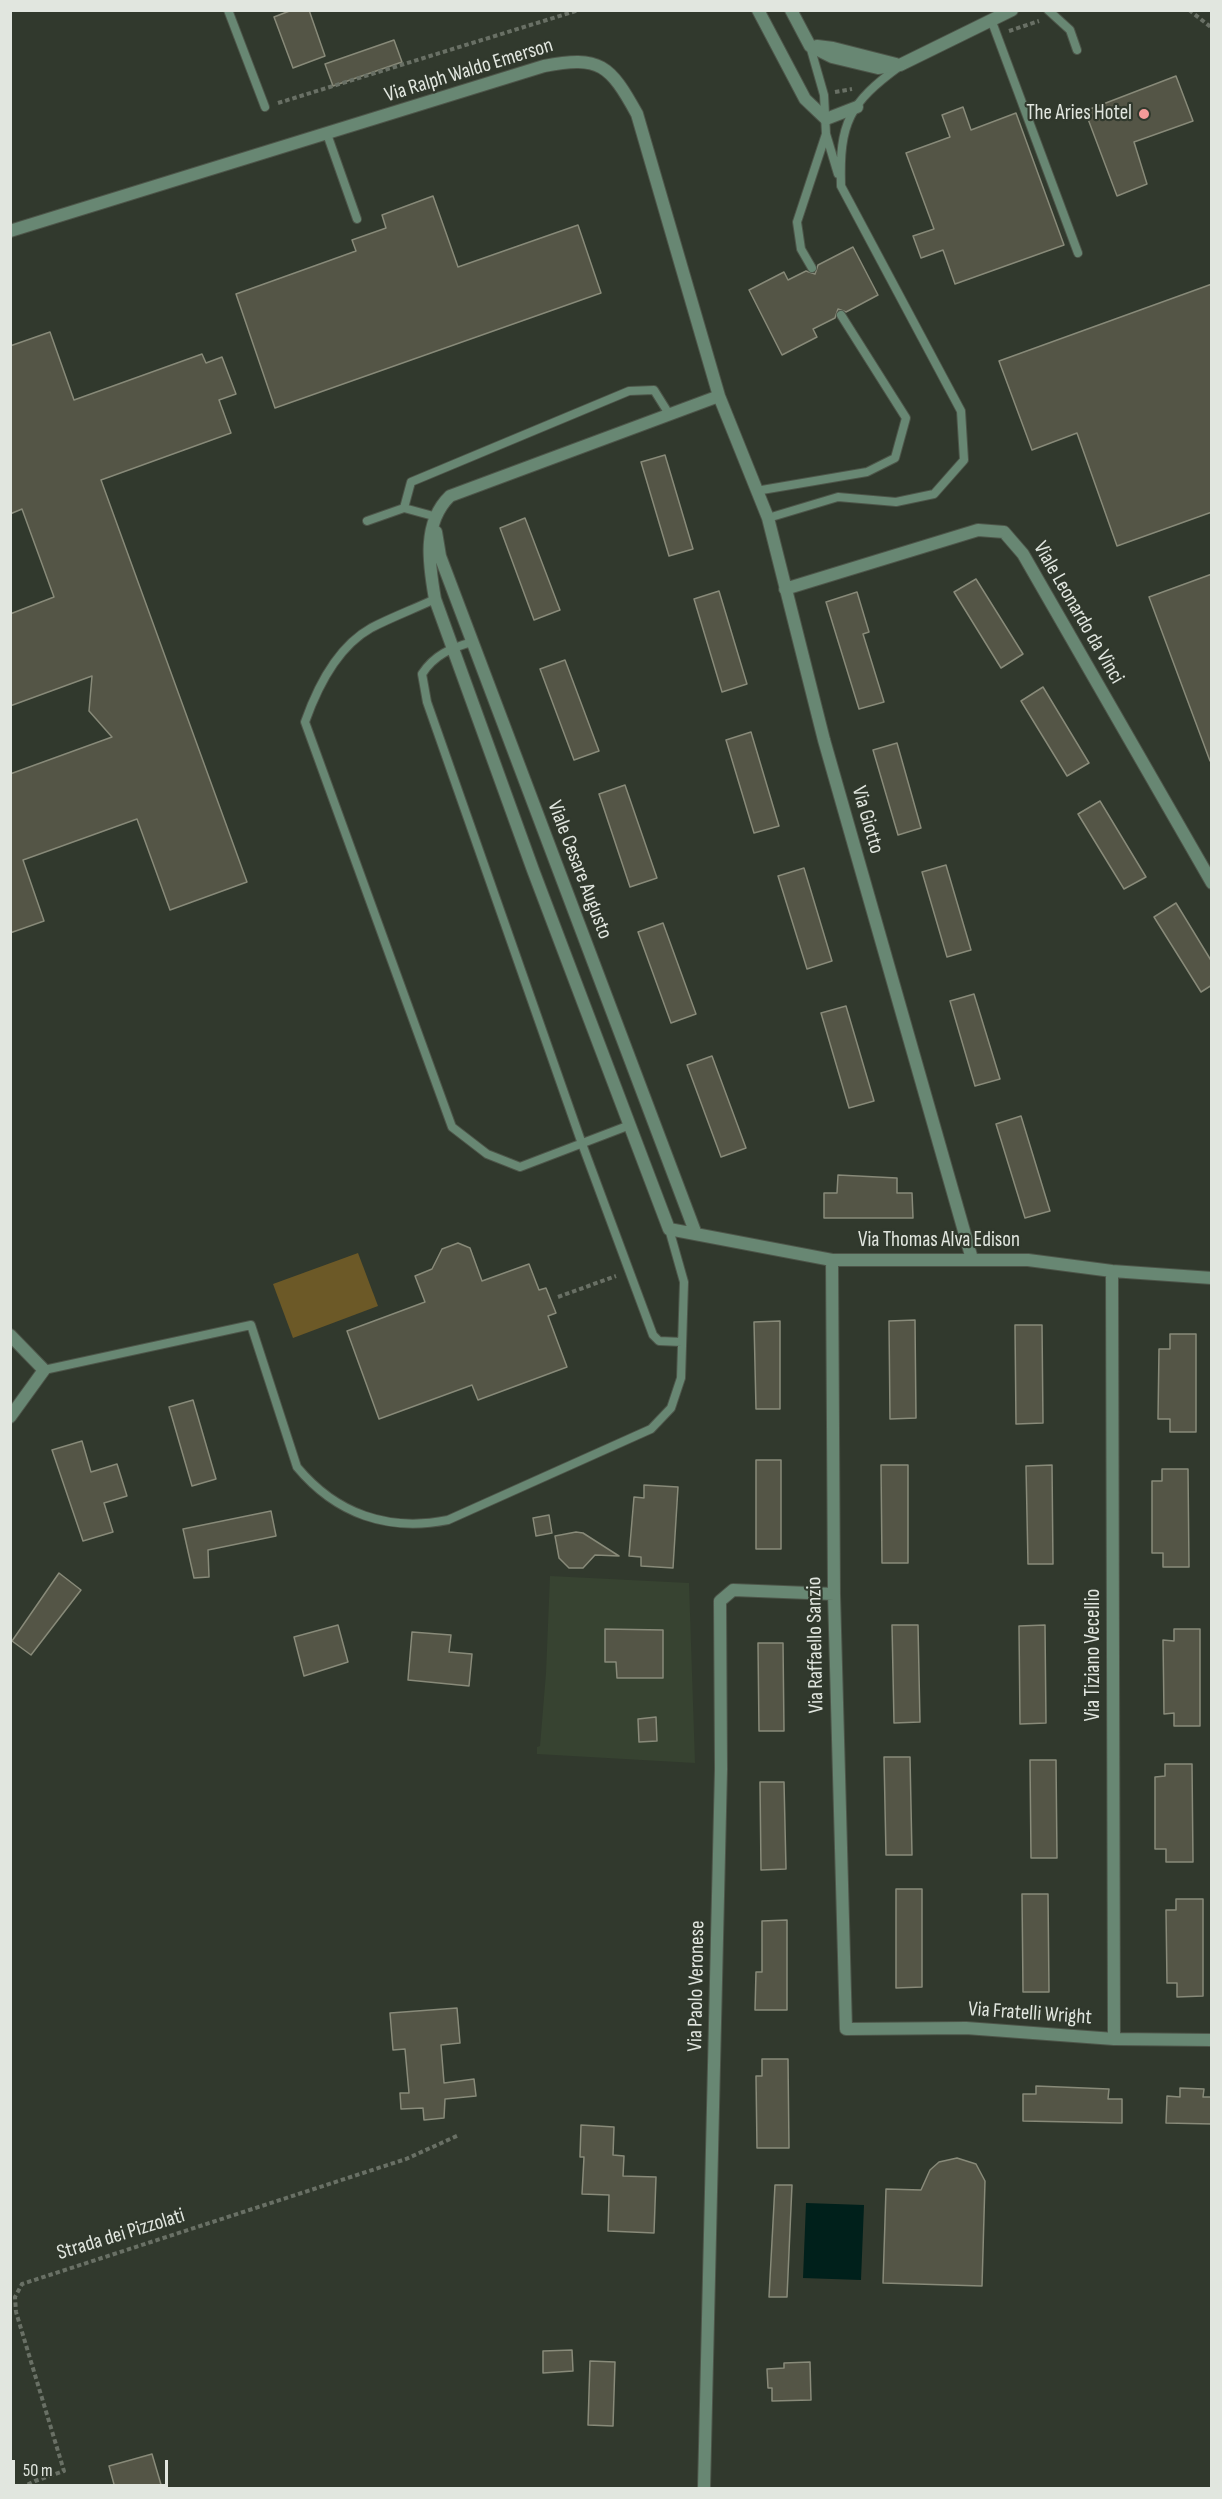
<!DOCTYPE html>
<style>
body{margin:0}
#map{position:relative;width:1222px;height:2499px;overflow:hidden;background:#31392d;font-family:"Sofia Sans Condensed",sans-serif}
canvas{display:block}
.frame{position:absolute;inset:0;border:12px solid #e1e6df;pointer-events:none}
.scale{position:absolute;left:12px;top:2460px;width:156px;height:27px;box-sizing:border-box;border:3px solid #e1e6df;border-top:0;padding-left:8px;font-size:18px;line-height:21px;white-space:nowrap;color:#e1e6df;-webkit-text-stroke:4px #31392d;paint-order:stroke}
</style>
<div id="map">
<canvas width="1222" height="2499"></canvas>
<div class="frame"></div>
<div class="scale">50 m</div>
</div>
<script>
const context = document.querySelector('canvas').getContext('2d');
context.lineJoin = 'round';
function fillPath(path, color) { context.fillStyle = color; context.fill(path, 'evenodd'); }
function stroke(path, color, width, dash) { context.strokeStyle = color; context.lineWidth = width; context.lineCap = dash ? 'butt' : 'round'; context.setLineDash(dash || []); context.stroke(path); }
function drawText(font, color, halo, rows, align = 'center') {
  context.font = font + ' "Sofia Sans Condensed",sans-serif'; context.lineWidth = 4.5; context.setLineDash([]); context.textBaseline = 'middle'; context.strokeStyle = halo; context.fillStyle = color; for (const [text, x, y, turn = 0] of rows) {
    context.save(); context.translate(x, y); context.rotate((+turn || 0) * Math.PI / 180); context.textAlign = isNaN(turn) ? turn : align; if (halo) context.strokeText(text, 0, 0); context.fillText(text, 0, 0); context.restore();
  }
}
fillPath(new Path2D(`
 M550 1576 689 1583 695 1763 537 1754V1747L540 1746 546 1673Z`), '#374331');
fillPath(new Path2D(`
 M358 1253 378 1306 293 1338 273 1284Z`), '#6c5927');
fillPath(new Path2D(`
 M806 2203 864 2205 861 2280 803 2278Z`), '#00201b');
const building = new Path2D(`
 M292 10H309L325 56 293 68 274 17Z
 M394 40 402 62 333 86 325 64Z
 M1176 76 1193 121 1134 142 1147 184 1117 196 1085 111Z
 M963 107 971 130 1016 113 1064 245 955 284 943 250 921 258 913 236 934 229 906 153 950 137 942 115Z
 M433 196 458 267 578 225 601 293 275 408 236 294 356 251 352 240 386 228 382 215Z
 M853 247 878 295 846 312 838 309 835 318 813 329 817 337 782 355 749 290 784 272 788 280 806 271 815 274 818 265Z
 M1212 284V512L1117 546 1077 433 1032 450 999 361Z
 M50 332 74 400 202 354 206 363 222 357 236 394 219 400 231 433 101 480 247 882 170 910 137 819 23 860 44 921 10 933V774L112 737 89 711 92 676 10 706V614L54 597 22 509 10 514V346Z
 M665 455 693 549 669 556 641 462Z
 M525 518 560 610 534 620 500 528Z
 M1212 574V761H1210L1149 597Z
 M976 579 1023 654 1001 668 954 592Z
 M719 591 747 684 722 692 694 599Z
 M857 592 869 632 863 634 884 702 859 709 826 602Z
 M565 660 599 751 574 760 540 669Z
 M1043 687 1089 763 1067 776 1021 701Z
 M751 732 779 826 754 833 726 740Z
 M897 743 921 828 898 835 873 750Z
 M625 785 657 878 630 887 599 794Z
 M1100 801 1146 877 1124 889 1078 814Z
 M946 865 971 950 947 957 922 872Z
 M804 868 832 961 807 969 778 876Z
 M1176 903 1212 962V985L1201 992 1154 917Z
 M663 923 696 1014 671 1023 638 932Z
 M974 994 1000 1079 975 1086 950 1001Z
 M846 1006 874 1101 849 1108 821 1013Z
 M712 1056 746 1148 721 1157 687 1065Z
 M1021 1116 1050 1211 1025 1218 996 1124Z
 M838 1175 897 1178V1193H912L913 1218H824V1193H837Z
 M458 1243 470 1248 482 1281 529 1264 539 1290 546 1288 556 1313 548 1316 567 1367 478 1400 472 1385 379 1419 347 1331 425 1302 415 1276 432 1269 442 1249Z
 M915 1320 916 1418 890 1419 889 1321Z
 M780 1321V1409H756L754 1322Z
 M1015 1325H1042L1043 1423 1016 1424Z
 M1170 1334H1196V1432H1170V1419H1158L1159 1349H1170Z
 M193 1400 216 1479 192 1486 169 1407Z
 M82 1441 91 1472 117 1464 127 1496 104 1503 113 1532 83 1541 52 1450Z
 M756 1460H781V1549H756Z
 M881 1465H908V1563H882Z
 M1052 1465 1053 1564H1028L1026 1466Z
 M1162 1469H1188L1189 1567H1163V1553H1152V1481H1162Z
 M644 1485 678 1487 673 1568 641 1566V1557L629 1556 634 1497 644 1498Z
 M271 1511 276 1536 208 1550 209 1577 194 1578 183 1529Z
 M549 1515 552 1533 536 1536 533 1518Z
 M576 1532 583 1533 619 1556 595 1555 583 1568H569L559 1558 555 1536Z
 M59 1573 81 1590 31 1655 12 1641Z
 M338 1625 348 1662 304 1676 294 1637Z
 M892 1625H918L920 1722 894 1723Z
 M1045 1625 1046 1723 1020 1724 1019 1626Z
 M605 1629 663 1630V1678H617L616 1662H605Z
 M1174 1629H1200V1726H1174V1713L1164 1714 1163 1640 1174 1641Z
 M412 1632 451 1635 449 1652 472 1654 469 1686 408 1680Z
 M758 1643H783L784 1731H759Z
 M656 1717 657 1741 639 1742 638 1719Z
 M884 1757H910L912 1855H886Z
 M1030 1760H1056L1057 1858H1031Z
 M1165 1764H1192L1193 1862H1166V1849H1155V1777L1165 1776Z
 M760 1782H784L786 1869 761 1870Z
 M896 1889H922V1987L896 1988Z
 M1022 1894H1048L1049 1992H1023Z
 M1176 1899H1203V1996L1177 1997V1983H1167L1166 1910H1176Z
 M787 1920V2010H755L756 1972H762V1921Z
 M457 2008 460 2043 441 2045 444 2083 474 2079 476 2096 445 2099 444 2118 424 2120 423 2108 401 2109 400 2093H409L405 2049 393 2050 390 2013Z
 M762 2059H788L789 2148H757L756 2076H762Z
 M1036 2086 1109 2089 1108 2099H1122V2123L1023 2121V2094H1036Z
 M1180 2088 1204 2089 1203 2097H1212V2124L1166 2123 1167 2096 1180 2097Z
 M581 2125 614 2127 613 2155 624 2156 623 2176 656 2177 654 2233 608 2231 609 2195 582 2194 584 2157H580Z
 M957 2158 976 2164 985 2181 982 2286 883 2283 886 2189 921 2190 930 2170 939 2162Z
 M775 2185H792L787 2297H769Z
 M572 2350 573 2371 543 2373V2351Z
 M590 2361 615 2362 613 2426 588 2425Z
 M810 2362 811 2400 772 2401V2388H768L767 2369 784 2368V2363Z
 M152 2454 162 2488H115L109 2466Z`);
fillPath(building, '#545546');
stroke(building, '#888a79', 1.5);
const service = new Path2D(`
 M228 10 265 107
 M1048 10 1070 30 1077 50
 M992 22 1078 253
 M810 46 824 95 826 134 838 174
 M327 134 357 219
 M812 268 801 249 797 222 826 134
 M756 491 867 472 895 458 906 418 841 315
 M437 517 404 508 411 482 629 391 654 390 669 414
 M768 518 838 497 896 502 934 494 964 460 961 411 841 186C839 123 849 103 900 66
 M367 521 404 508
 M435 599C414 609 392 617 371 628 337 647 317 688 305 722L452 1127 487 1154 520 1167 630 1125
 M472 642C451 648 434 655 422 674L427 702 581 1141 653 1335 659 1341 682 1342
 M44 1370 251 1325 297 1467C336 1514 388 1532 448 1520L651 1429 671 1408 681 1378 684 1282 669 1229`);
const minor = new Path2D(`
 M758 10 805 99 826 119 857 107
 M791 10 810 46 832 57 878 68 900 65 1012 10
 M817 46 833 48 896 64
 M10 231 544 66C600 55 610 65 637 114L719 396 768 518 824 740 972 1259
 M719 396 450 496C422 523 429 565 435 599L533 870 669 1229 832 1260H1028L1112 1271 1212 1278
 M436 532 440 556 696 1234
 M785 589 978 530 1004 532 1023 554 1212 883
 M832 1260 834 1594 846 2029 966 2028 1114 2039 1212 2040
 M1112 1271 1114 2039
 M10 1335 44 1370 10 1417
 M704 2488 721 1769 720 1601 733 1590 834 1594`);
stroke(service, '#4d5549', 10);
stroke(minor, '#4d5549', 14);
stroke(new Path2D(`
 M1189 10 1212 28
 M1009 31 1039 21
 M835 92 852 89
 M278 103 579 10
 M558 1297 616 1276
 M21 2488 35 2481 64 2471 16 2312 15 2297 22 2284 406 2159 459 2135`), '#697065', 4, [4.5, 3]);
stroke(service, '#688773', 8);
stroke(minor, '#688773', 12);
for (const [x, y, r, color] of [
 [1144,114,6,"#f59b99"]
]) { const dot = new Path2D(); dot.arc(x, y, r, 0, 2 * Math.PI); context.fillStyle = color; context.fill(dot); stroke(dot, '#31392d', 2); }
drawText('21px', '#e1e6df', '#31392d', [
 ["Via Ralph Waldo Emerson",469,71,-17],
 ["Viale Leonardo da Vinci",1078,613,60],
 ["Via Giotto",867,820,74],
 ["Viale Cesare Augusto",579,870,69],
 ["Via Thomas Alva Edison",939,1241],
 ["Via Raffaello Sanzio",816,1645,-91],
 ["Via Tiziano Vecellio",1094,1655,-90],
 ["Via Paolo Veronese",697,1986,-89],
 ["Via Fratelli Wright",1030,2014,4],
 ["Strada dei Pizzolati",121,2235,-17]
]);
drawText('21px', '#e1e6df', '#31392d', [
 ["The Aries Hotel",1132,114]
], 'right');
</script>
